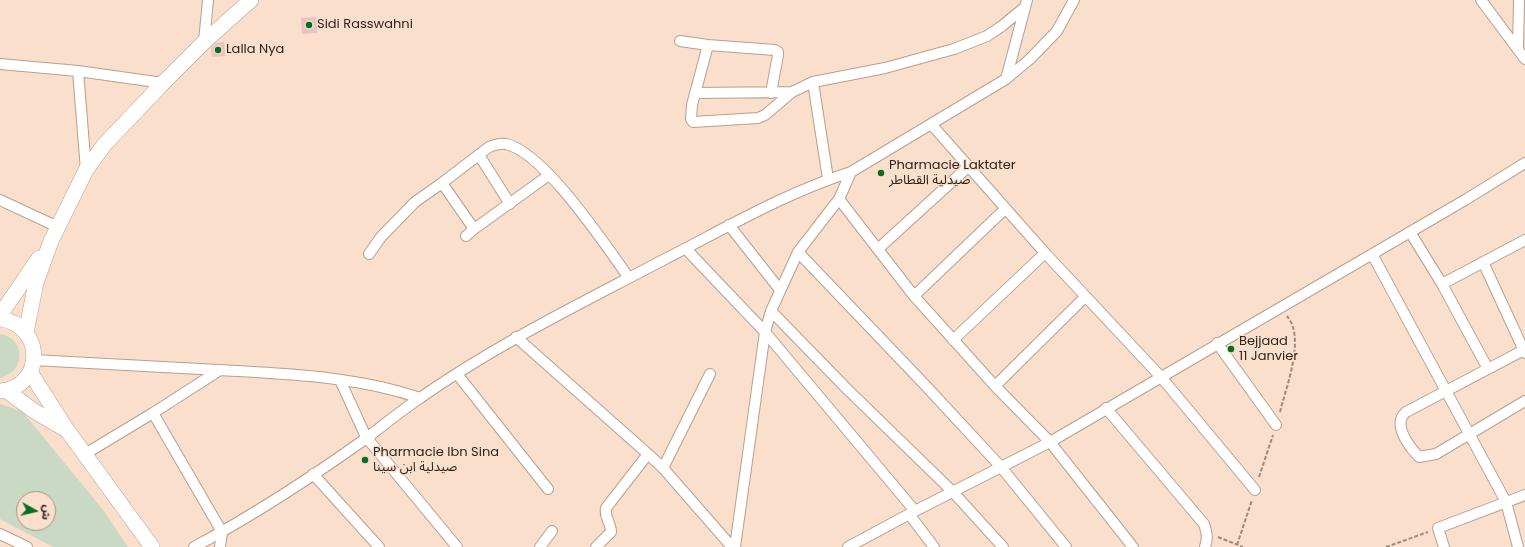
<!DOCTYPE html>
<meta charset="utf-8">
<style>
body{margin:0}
#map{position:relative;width:1525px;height:547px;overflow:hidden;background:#f9dfcc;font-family:Poppins,"Noto Sans Arabic",sans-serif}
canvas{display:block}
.north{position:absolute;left:16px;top:491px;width:40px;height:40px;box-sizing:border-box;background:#f9dfcc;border:1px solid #a89486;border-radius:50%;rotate:98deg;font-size:11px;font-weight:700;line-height:16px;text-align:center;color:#2e241d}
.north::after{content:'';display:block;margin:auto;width:14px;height:18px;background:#037021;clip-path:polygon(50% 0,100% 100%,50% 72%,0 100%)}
</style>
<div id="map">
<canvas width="1525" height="547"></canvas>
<div class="north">ش</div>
</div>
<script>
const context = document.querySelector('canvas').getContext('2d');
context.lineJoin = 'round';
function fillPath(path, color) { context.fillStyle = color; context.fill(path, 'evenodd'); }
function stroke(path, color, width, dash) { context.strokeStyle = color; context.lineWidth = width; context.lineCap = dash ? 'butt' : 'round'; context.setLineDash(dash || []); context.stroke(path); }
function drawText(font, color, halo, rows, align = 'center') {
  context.font = font + ' Poppins,"Noto Sans Arabic",sans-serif'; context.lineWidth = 3; context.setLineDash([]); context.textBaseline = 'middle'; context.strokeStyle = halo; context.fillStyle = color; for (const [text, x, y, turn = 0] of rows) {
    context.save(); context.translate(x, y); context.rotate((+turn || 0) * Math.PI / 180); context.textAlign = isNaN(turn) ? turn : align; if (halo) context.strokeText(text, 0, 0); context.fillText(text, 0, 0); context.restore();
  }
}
fillPath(new Path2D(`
 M0 334C26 338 26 372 0 378Z
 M0 404 22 411 104 511 128 547H53L0 519ZM24 499H48V523H24Z`), '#c9d9c3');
fillPath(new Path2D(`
 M316 17 317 33 302 34 301 18Z
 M224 42 225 56 212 57 211 48 216 43Z`), '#eac2bf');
const street = new Path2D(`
 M1481 0 1525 59
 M680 41 708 45 775 50 778 52V55L771 93
 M204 42 208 0
 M708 45 692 105 691 119 693 122 758 118 765 115 792 92 813 82 885 68 954 49 987 36 1002 26 1025 7
 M1518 49 1519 0
 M0 64 78 71 163 83
 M78 71 86 170
 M1006 79 1027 0
 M813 82 828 179
 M695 93 792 92
 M931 124 1045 253 1161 377 1255 490
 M479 155 510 204
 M442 183 474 229
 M839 199 914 296 995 386 1050 442 1133 547
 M0 200 58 227
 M729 225 780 290
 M1410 232 1442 284 1488 369
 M466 236 474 229 549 175
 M686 249 765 332 915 511
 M878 249 969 166
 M798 252 926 386 1001 467 1066 547
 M369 254 381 237 415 202 442 183 489 147C494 145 500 143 506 144 544 152 606 246 629 278
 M1372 254 1506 502 1518 547
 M1483 262 1525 353
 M1442 284 1525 240
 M914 296 1005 209
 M771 311 847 389 953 492 1003 547
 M516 337 648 454 663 468 732 547
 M953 340 1045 253
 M1217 343 1276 425
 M1524 350 1406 412C1404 414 1401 417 1401 420 1398 432 1411 449 1419 457L1436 454 1525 401
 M34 360C96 363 158 367 219 370 287 374 356 376 420 398
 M457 374 548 489
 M340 380 366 437 457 547
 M995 386 1085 297
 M1106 408 1204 524C1207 533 1208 538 1205 547
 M153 413 222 532 220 547
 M85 454 153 413 220 370
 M663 468 710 374
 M313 474 379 547
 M909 514 934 547
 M0 534 27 547
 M194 547C254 515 312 477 368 437 385 424 402 410 420 398 497 344 582 303 665 259 726 228 785 193 851 172L1006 79 1030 59 1057 31 1074 0
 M540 547 552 531
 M596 547 611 532C611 523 604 517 606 508L648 454
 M735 547 765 332 771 311 798 252 839 199 851 172
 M848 547 915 511 1050 442 1465 200 1525 163
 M1444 547 1438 528 1525 495`);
const secondary = new Path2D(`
 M0 315 39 258
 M0 319C45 325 45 387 0 391
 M26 332 36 283 51 241 86 170 104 145 163 83 204 42 251 0
 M30 372 67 430 152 547
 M7 391 34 411 65 429`);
stroke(street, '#b89f8e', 12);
stroke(secondary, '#b89f8e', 16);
stroke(new Path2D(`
 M1280 412C1286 388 1300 352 1293 327 1292 323 1289 319 1287 316
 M1259 477 1273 435
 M1218 537 1243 547
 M1237 545 1252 500
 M1386 547 1428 532`), '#9d8a7d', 2, [4, 2]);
stroke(street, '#fff', 10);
stroke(secondary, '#fff', 15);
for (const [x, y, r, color] of [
 [309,25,4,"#037021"],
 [218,50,4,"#037021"],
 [881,173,4,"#037021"],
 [1231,349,4,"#037021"],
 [365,460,4,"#037021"]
]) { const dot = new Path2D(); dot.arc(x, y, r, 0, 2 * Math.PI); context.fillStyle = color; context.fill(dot); stroke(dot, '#f9dfcc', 1.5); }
drawText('13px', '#2e241d', '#f9dfcc', [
 ["Sidi Rasswahni",317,25],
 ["Lalla Nya",226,50],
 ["Pharmacie Laktater",889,166],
 ["صيدلية القطاطر",889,181],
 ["Bejjaad",1239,342],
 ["11 Janvier",1239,357],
 ["Pharmacie Ibn Sina",373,453],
 ["صيدلية ابن سينا",373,468]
], 'left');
</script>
